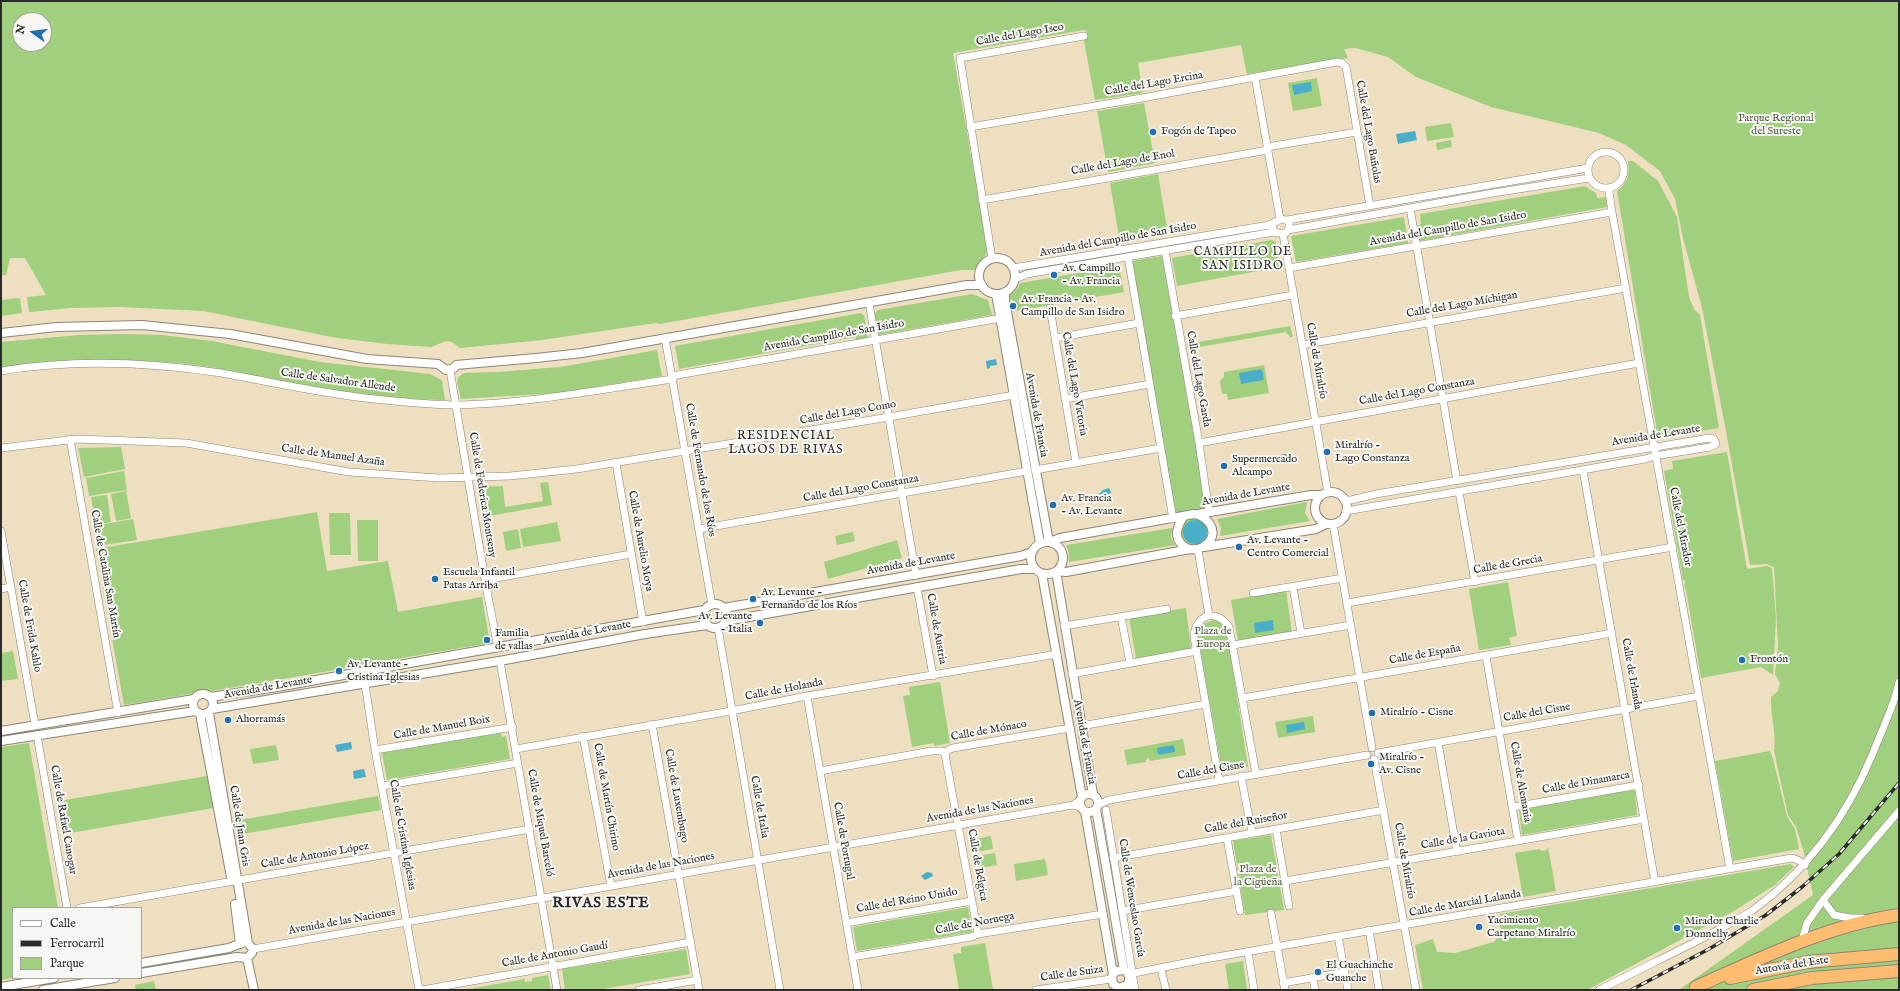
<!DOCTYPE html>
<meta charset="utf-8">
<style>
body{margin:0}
#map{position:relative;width:1900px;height:991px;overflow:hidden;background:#eedfc1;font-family:"IM FELL English",serif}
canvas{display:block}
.frame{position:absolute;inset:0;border:2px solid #2b2b2b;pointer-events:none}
.legend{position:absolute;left:12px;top:907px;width:130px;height:72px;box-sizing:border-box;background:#f6f6f2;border:1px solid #a5a5a2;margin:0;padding:5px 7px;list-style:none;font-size:12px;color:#2b2b2b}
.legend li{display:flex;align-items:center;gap:8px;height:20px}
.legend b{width:20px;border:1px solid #a5a5a2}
.north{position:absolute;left:12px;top:12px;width:40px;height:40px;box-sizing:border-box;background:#f6f6f2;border:1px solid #a5a5a2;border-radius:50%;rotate:284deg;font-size:11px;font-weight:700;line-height:16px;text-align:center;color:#2b2b2b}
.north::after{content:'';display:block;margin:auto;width:14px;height:18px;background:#1f6fb2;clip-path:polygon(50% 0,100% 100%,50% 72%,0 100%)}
</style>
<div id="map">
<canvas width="1900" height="991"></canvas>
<div class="frame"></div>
<ul class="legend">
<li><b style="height:5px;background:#fff"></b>Calle</li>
<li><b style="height:5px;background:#2b2b2b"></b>Ferrocarril</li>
<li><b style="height:11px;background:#a0cf7d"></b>Parque</li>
</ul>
<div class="north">N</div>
</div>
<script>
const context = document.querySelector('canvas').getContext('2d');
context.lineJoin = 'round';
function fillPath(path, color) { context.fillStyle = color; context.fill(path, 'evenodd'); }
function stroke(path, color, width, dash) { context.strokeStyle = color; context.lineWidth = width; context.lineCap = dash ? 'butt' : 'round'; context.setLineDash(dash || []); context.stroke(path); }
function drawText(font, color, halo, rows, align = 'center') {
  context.font = font + ' "IM FELL English",serif'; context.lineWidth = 4; context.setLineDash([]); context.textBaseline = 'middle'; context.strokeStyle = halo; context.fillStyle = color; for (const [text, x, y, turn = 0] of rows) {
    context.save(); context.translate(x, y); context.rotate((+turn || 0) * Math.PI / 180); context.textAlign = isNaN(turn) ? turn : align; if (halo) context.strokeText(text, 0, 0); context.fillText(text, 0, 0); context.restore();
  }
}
fillPath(new Path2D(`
 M1 1H1899V990H1679L1813 895 1803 849 1796 827 1788 815 1774 751C1777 733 1770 715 1771 697L1778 691 1780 683 1775 674 1778 646 1774 567 1766 564 1750 565 1726 431 1702 308 1683 238 1675 199 1660 171 1626 145 1599 133 1491 107 1416 77 1388 57 1355 48 1344 49 1348 58 1247 74 1241 45 1138 63 1143 93 1095 100 1084 41 1087 31 1083 30 953 53 988 251 974 270H961L660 324 656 323 542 340 460 348 452 342 446 341 431 347 387 344 337 338 203 311 120 307 71 308 29 312 27 297 46 295 25 258H10L6 275H1ZM20 20H44V44H20Z
 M1317 78 1322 106 1293 111 1288 83Z
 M1144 103 1155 163 1108 172 1097 111Z
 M1451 123 1454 137 1427 141 1425 127Z
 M1451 140 1452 147 1437 150 1436 143Z
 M1628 161H1633L1658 181 1677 217 1689 297 1694 309 1700 315 1719 428 1658 438 1617 191C1628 183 1630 174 1628 161Z
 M1158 174 1168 234 1120 243 1110 183Z
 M1585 186 1596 193 1597 198 1606 197 1607 207 1419 241 1416 227 1421 224 1420 214Z
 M1404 217 1408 243 1296 262 1291 236Z
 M1271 240 1276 242 1280 267 1177 286 1172 258Z
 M1162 256 1207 510 1174 514 1131 261Z
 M1119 266 1124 292 1017 311 1015 302 1010 299 1009 296 1018 288 1020 283Z
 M972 294 988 300 992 315 878 335 874 314 878 310Z
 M20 298 22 313 1 316V300Z
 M861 313 864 315 868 339 856 341V337L679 369 675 346Z
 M1290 326 1293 337H1290L1286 332 1188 349 1187 344Z
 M124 334 162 335 212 341 320 362 430 374 442 380 445 400C398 399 351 394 304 386 268 379 233 370 197 365 130 357 68 363 1 369V342L79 335Z
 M657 350 662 376 558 393 461 399 457 383 458 377 464 373 498 372 560 367Z
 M1264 365 1269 393 1228 400 1227 394H1222L1220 381 1224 377V372Z
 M121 447 125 469 84 477 78 448Z
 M1727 452 1747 569 1767 566 1772 568 1776 618 1773 675 1761 667 1701 678 1686 590 1684 586 1686 581 1683 580 1664 471 1673 469 1672 461Z
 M124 471 127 490 89 496 86 478Z
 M548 482 552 505 483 517 477 487 503 486 505 507 543 501 540 483Z
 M126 491 131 518 116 521 111 494Z
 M107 495 111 522 96 525 91 497Z
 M1307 502 1305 513 1310 521 1220 536 1221 528 1217 519Z
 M317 512 327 571 388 561 398 612 482 597 490 643 355 666 354 662 346 663 347 668 212 691 202 690 190 694 124 705 96 549Z
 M329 513H350L351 555H330Z
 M1180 532a14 14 0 1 1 28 0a14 14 0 1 1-28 0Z
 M133 519 137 540 97 546 94 526Z
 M357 520H378V561H358Z
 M557 522 561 541 523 547 520 529Z
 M1172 528 1171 537 1175 545 1069 562V553L1066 545Z
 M518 529 521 548 506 551 503 532Z
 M853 532 855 541 837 545 835 536Z
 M897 540 902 558 828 579 824 562Z
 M1508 582 1517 636 1509 638 1511 645 1479 650 1469 589Z
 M1286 590 1292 632 1238 641 1231 600Z
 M1186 608 1191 649 1136 659 1129 617Z
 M1213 620C1219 620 1224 624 1227 630L1248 767 1222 771 1198 637 1201 625Z
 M13 651 18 679 1 681V653Z
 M940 682 950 743 934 746V743L912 747 903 696 910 695 909 687Z
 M1313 716 1315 732 1278 738 1275 722Z
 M501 733 502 737 506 736 510 759 387 780 382 753Z
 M1183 739 1186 755 1150 761 1149 758 1146 759V762L1127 765 1124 750Z
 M29 743 58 908H13V978L1 980V747Z
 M276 745 279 760 253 764 250 749Z
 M1770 751 1773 759 1787 816 1795 829 1799 849 1733 861 1715 761Z
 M207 776 213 808 65 834 63 827H66L65 820H62L59 801Z
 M1633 790 1635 791 1637 815 1522 835 1519 810Z
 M378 796 381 810 237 835 234 821Z
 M1271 835 1284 910 1245 915 1233 841Z
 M991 836 993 849 976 852 974 839Z
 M1548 847 1556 891 1523 897 1515 853 1540 849 1541 851 1547 850Z
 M995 853 997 865 979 868 977 856Z
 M1045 859 1048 875 1016 881 1014 864Z
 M1791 864 1794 867 1775 885 1734 911 1587 990H1423L1415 945 1433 939 1437 952 1455 953 1494 942 1501 934 1500 914Z
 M968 907 972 932 857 951 853 927Z
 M985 943 993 989 959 990 953 954 961 953V947Z
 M686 949 690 974 597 990H565L562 969Z
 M1243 961 1247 990H1229L1225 964Z
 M548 975 551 990H462L525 979V982L532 981V978Z
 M154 981 156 990H136L135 985Z`), '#a0cf7d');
fillPath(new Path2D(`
 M1311 82 1312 91 1294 95 1292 85Z
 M1415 131 1417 140 1398 144 1396 134Z
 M996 359 997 365 990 366V368L987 369 986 361Z
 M1262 369 1264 380 1241 384 1239 373Z
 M1291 453 1292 459 1280 461 1279 455Z
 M1109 488 1111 492C1107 498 1101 501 1094 499L1103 490Z
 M1183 532a12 12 0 1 1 24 0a12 12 0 1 1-24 0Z
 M1273 620 1274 630 1255 633 1254 623Z
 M1304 722 1305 729 1287 733 1286 725Z
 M351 742 352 749 337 752 335 745Z
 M1174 745 1175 752 1158 755 1157 748Z
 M364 769 366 777 354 779 353 771Z
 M927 872 932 873 933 876 925 880 921 876Z`), '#4aaec9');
const minor = new Path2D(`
 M1255 77 1280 219
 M970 127 1142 98 1337 62 1342 63 1346 67 1370 206
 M1267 147 1357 132
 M1588 170a18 18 0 1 1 36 0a18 18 0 1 1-36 0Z
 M1610 188 1609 192 1612 212 1730 869
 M982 200 1268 150
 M1410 208 1457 481
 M1287 220 1588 168
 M1288 230 1493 193 1589 178
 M1283 234 1328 493
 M1165 250 1199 443 1209 512
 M1128 257 1173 519
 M992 259 960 58 1084 36
 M1013 268 1257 227C1261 226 1267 226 1271 224 1278 221 1282 216 1289 222V228L1286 233H1277L1272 229 1273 223
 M1289 268 1612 212
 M1015 279 1027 274 1274 232
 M869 303 916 575
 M1050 308 1076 463
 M1175 316 1293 295
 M665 338 712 605
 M1055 338 1139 323
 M1302 345 1626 288
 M450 370 486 586 498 648
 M1 371C74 359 148 362 221 373 272 382 323 394 375 399 403 402 432 405 460 405 531 403 603 389 673 379
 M672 376 1001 318
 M1065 399 1150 384
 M70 439 118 713
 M1199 443 1639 363
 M1 448 77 439 186 443 349 472 439 478 510 476 577 469 889 417 1014 395
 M616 463 643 622
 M1035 470 1161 448
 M1583 470 1655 882
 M1459 492 1475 582
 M1344 500H1351L1376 494 1709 438 1714 439 1716 444 1710 447 1655 456 1645 459 1346 511
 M1333 524 1372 748
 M699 529 1027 471
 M1 531 35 725
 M1198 550 1209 616
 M485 580 631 554
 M917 587 933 676
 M1293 587 1301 633
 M1 589 11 587
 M1253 593 1343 578
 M1347 603 1673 547
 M1121 617 1130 663
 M1064 626 1167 609
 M718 628 780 990
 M1233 645 1351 625
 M1486 656 1518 841
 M500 661 557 990
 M1072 674 1197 651
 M365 684 375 750 419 990
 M807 696 858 990
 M1243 698 1612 633
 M652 724 699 990
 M1081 726 1206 704
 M37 735 67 908
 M583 736 611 886
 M1438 742 1457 852
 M516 749 731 711 807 696 1057 654
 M375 750 513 727
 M1378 753 1699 696
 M945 754 978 934
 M1374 759 1416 990
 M820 771 931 751H942L945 754 948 750 953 748 1070 728
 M1241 776 1252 833
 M1219 780 1194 637C1195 614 1217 608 1229 627L1256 774
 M382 786 518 763
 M1073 805 1082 808
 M1098 805 1109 800 1367 755
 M1513 807 1639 785
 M1106 810 1135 990
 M1276 829 1289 906
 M1227 838 1240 911
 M1113 858 1384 810
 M1285 881 1644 819
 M1823 900 1834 915 1850 918H1862
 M80 908 530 829
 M1122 911 1237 891
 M1271 913 1285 990
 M846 923 972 901
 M1369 930 1379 990
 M1338 936 1348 990
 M1802 940 1807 923 1823 900 1899 811
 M253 949 1073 805 1080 800
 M1248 952 1254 990
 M852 957 971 937 978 934 1103 914
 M1161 969 1166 990
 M1129 974 1205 959 1792 858 1798 860 1805 865
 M1313 977 1315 990
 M1283 983 1345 972
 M422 990 691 942
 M639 990 698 980
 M1036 990 1111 979
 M1599 990C1634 972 1670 955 1705 937 1721 928 1738 920 1753 910 1808 870 1847 816 1873 753 1882 729 1894 707 1899 682`);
const tertiary = new Path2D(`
 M979 276a18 18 0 1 1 36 0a18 18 0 1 1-36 0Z
 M1005 292V301L1049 542
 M996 294 1040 543
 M1 333 57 327 142 325 230 334 367 359 438 364 446 370 454 368 456 365 536 358 582 353 967 285H982
 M1315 508a16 16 0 1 1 32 0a16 16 0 1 1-32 0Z
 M1198 514 1311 495H1322
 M1031 558a16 16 0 1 1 32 0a16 16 0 1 1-32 0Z
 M1050 542 1060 538 1194 514C1201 515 1206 518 1210 524 1222 544 1188 561 1178 539 1175 531 1179 523 1184 516
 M1204 547 1316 529 1326 524
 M1056 571 1093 794
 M1057 571 1066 572 1190 549
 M1042 574 1082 797
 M703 616a12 12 0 1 1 24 0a12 12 0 1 1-24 0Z
 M724 608 1021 556 1032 552
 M726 621 1021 569H1035
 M193 704a10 10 0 1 1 20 0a10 10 0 1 1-20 0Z
 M210 697 277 687 704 610
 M212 709 505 660 645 634 707 625
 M209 713 248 943
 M200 714 231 877
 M1 731 194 699
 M1 741 195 711
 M1080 803a9 9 0 1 1 18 0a9 9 0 1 1-18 0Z
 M1096 809 1124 970
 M1085 811 1113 974
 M235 904 240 944
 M247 958 254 990
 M141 963 229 948 244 942 248 943 253 949 252 953 247 958 237 957 141 973
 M1127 985 1119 988 1113 984 1112 976 1116 971 1124 970C1133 976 1127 982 1128 990
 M1 987 54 978
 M43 990 115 978`);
const motorway = new Path2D(`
 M1730 978 1808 962 1899 954
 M1696 987C1761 958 1828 925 1899 915
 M1753 990 1812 978 1899 971`);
stroke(minor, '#8c8576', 8);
stroke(tertiary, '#8c8576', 10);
stroke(motorway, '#8c8576', 14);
stroke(minor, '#fff', 7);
stroke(tertiary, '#fff', 8);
stroke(motorway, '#febc70', 12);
const rail = new Path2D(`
 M1631 990 1709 949 1766 915 1802 887 1839 854 1899 783`);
stroke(rail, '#2b2b2b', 3.5);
stroke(rail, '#f6f6f2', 2, [6]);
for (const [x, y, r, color] of [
 [1153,132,4,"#1f6fb2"],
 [1054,275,4,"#1f6fb2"],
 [1013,306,4,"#1f6fb2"],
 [1327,452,4,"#1f6fb2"],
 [1224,466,4,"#1f6fb2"],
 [1053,505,4,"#1f6fb2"],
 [1239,547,4,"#1f6fb2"],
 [435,579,4,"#1f6fb2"],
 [753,599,4,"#1f6fb2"],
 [760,623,4,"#1f6fb2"],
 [487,640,4,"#1f6fb2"],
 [1742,660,4,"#1f6fb2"],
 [339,671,4,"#1f6fb2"],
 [1372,713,4,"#1f6fb2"],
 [228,720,4,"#1f6fb2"],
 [1371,764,4,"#1f6fb2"],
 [1479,927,4,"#1f6fb2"],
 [1677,928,4,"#1f6fb2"],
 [1318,972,4,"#1f6fb2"]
]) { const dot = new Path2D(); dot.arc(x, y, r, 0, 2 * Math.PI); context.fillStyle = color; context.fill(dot); stroke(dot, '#f6f6f2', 1.5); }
drawText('11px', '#2b2b2b', '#f6f6f2', [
 ["Calle del Lago Iseo",1020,35,-10],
 ["Calle del Lago Ercina",1154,84,-10],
 ["Calle del Lago Bañolas",1368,132,80],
 ["Calle del Lago de Enol",1123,163,-10],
 ["Avenida del Campillo de San Isidro",1448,229,-10],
 ["Avenida del Campillo de San Isidro",1118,240,-10],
 ["Calle del Lago Míchigan",1462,305,-10],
 ["Avenida Campillo de San Isidro",834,336,-10],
 ["Calle de Miralrío",1316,361,80],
 ["Calle del Lago Garda",1198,379,80],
 ["Calle de Salvador Allende",338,381,8],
 ["Calle del Lago Victoria",1074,384,80],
 ["Calle del Lago Constanza",1417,392,-10],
 ["Calle del Lago Como",848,413,-10],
 ["Avenida de Francia",1036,415,80],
 ["Avenida de Levante",1656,436,-9],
 ["Calle de Manuel Azaña",333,456,8],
 ["Calle de Fernando de los Ríos",700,470,80],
 ["Calle del Lago Constanza",861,489,-10],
 ["Calle de Federica Montseny",482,495,81],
 ["Avenida de Levante",1246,495,-10],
 ["Calle del Mirador",1680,527,79],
 ["Calle de Aurelio Moya",640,541,80],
 ["Avenida de Levante",911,564,-10],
 ["Calle de Grecia",1508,565,-10],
 ["Calle de Catalina San Martín",105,574,80],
 ["Calle de Frida Kahlo",29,626,80],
 ["Calle de Austria",936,629,80],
 ["Avenida de Levante",587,633,-11],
 ["Calle de España",1425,655,-10],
 ["Calle de Irlanda",1631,674,80],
 ["Avenida de Levante",268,688,-10],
 ["Calle de Holanda",784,690,-11],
 ["Calle del Cisne",1537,713,-10],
 ["Calle de Manuel Boix",442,728,-10],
 ["Calle de Mónaco",989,731,-10],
 ["Avenida de Francia",1084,742,80],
 ["Calle del Cisne",1211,771,-10],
 ["Calle de Alemania",1520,782,80],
 ["Calle de Dinamarca",1586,783,-10],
 ["Calle de Luxembugo",676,796,80],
 ["Calle de Martín Chirino",606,797,80],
 ["Calle de Italia",759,807,80],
 ["Avenida de las Naciones",980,810,-10],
 ["Calle de Rafael Canogar",63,820,80],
 ["Calle de Miquel Barceló",540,823,80],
 ["Calle del Ruiseñor",1246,823,-10],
 ["Calle de Juan Gris",239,826,81],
 ["Calle de Cristina Iglesias",402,835,80],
 ["Calle de la Gaviota",1463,839,-10],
 ["Calle de Portugal",843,841,80],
 ["Calle de Antonio López",315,856,-10],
 ["Calle de Miralrío",1404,861,80],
 ["Calle de Bélgica",977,865,80],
 ["Avenida de las Naciones",661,866,-10],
 ["Calle de Wenceslao García",1131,898,81],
 ["Calle del Reino Unido",907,901,-10],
 ["Calle de Marcial Lalanda",1465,904,-10],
 ["Avenida de las Naciones",342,922,-10],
 ["Calle de Noruega",975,924,-11],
 ["Calle de Antonio Gaudí",555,955,-10],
 ["Autovía del Este",1792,966,-9],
 ["Calle de Suiza",1072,974,-8]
]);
drawText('11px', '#4e5c44', '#f6f6f2', [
 ["Parque Regional",1776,119],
 ["del Sureste",1776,132],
 ["Plaza de",1213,632],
 ["Europa",1213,645],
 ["Plaza de",1258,870],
 ["la Cigüeña",1258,883]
]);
drawText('11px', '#2b2b2b', '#f6f6f2', [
 ["Fogón de Tapeo",1161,132],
 ["Av. Campillo",1062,269],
 ["- Av. Francia",1062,282],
 ["Av. Francia - Av.",1021,300],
 ["Campillo de San Isidro",1021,313],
 ["Miralrío -",1335,446],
 ["Lago Constanza",1335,459],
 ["Supermercado",1232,460],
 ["Alcampo",1232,473],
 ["Av. Francia",1061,499],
 ["- Av. Levante",1061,512],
 ["Av. Levante -",1247,541],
 ["Centro Comercial",1247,554],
 ["Escuela Infantil",443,573],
 ["Patas Arriba",443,586],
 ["Av. Levante -",761,593],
 ["Fernando de los Ríos",761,606],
 ["Av. Levante",752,617,"right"],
 ["- Italia",752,630,"right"],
 ["Familia",495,634],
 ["de vallas",495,647],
 ["Frontón",1750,660],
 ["Av. Levante -",347,665],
 ["Cristina Iglesias",347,678],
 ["Miralrío - Cisne",1380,713],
 ["Ahorramás",236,720],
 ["Miralrío -",1379,758],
 ["Av. Cisne",1379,771],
 ["Yacimiento",1487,921],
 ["Carpetano Miralrío",1487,934],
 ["Mirador Charlie",1685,922],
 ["Donnelly",1685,935],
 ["El Guachinche",1326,966],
 ["Guanche",1326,979]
], 'left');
context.letterSpacing = '1px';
drawText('12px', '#2b2b2b', '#f6f6f2', [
 ["CAMPILLO DE",1243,253],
 ["SAN ISIDRO",1243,267],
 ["RESIDENCIAL",786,437],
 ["LAGOS DE RIVAS",786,451]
]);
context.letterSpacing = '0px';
context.letterSpacing = '1px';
drawText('bold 15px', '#2b2b2b', '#f6f6f2', [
 ["RIVAS ESTE",601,904]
]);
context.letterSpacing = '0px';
</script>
